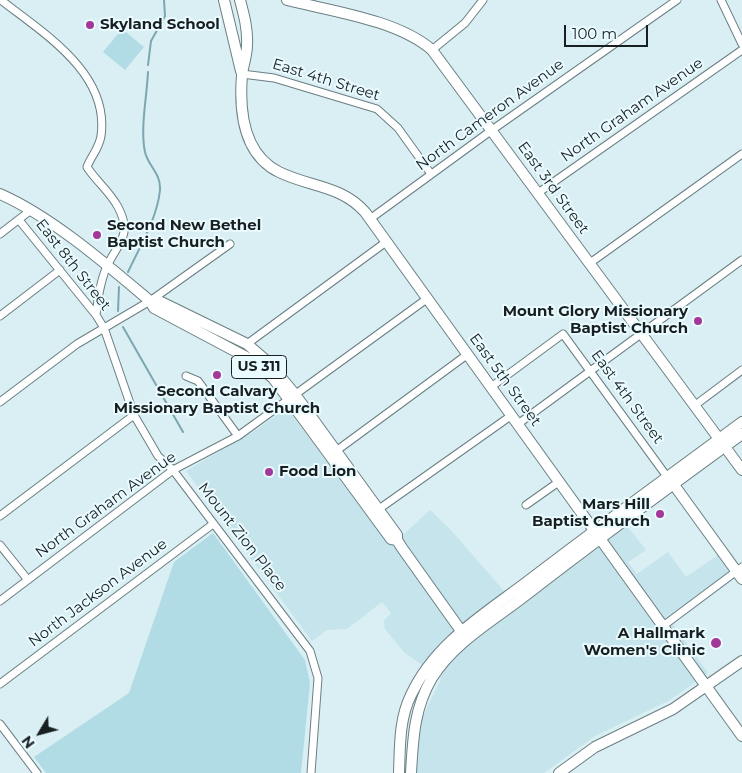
<!DOCTYPE html>
<style>
body{margin:0}
#map{position:relative;width:742px;height:773px;overflow:hidden;background:#d9eff3;font-family:Montserrat,sans-serif}
canvas{display:block}
.north{position:absolute;left:15px;top:708px;width:50px;height:50px;-webkit-text-stroke:4px #eafbff;paint-order:stroke;rotate:233deg;font-size:14px;font-weight:700;line-height:20px;text-align:center;color:#171f21}
.north::after{content:'';display:block;margin:auto;width:18px;height:22px;background:#171f21;clip-path:polygon(50% 0,100% 100%,50% 72%,0 100%)}
.scale{position:absolute;left:564px;top:25px;width:84px;height:22px;box-sizing:border-box;border:2px solid #171f21;border-top:0;padding-left:6px;font-size:15px;line-height:18px;white-space:nowrap;color:#171f21;-webkit-text-stroke:4px #eafbff;paint-order:stroke}
</style>
<div id="map">
<canvas width="742" height="773"></canvas>
<div class="north">N</div>
<div class="scale">100 m</div>
</div>
<script>
const context = document.querySelector('canvas').getContext('2d');
context.lineJoin = 'round';
function fillPath(path, color) { context.fillStyle = color; context.fill(path, 'evenodd'); }
function stroke(path, color, width, dash) { context.strokeStyle = color; context.lineWidth = width; context.lineCap = dash ? 'butt' : 'round'; context.setLineDash(dash || []); context.stroke(path); }
function drawText(font, color, halo, rows, align = 'center') {
  context.font = font + ' Montserrat,sans-serif'; context.lineWidth = 4; context.setLineDash([]); context.textBaseline = 'middle'; context.strokeStyle = halo; context.fillStyle = color; for (const [text, x, y, turn = 0] of rows) {
    context.save(); context.translate(x, y); context.rotate((+turn || 0) * Math.PI / 180); context.textAlign = isNaN(turn) ? turn : align; if (halo) context.strokeText(text, 0, 0); context.fillText(text, 0, 0); context.restore();
  }
}
fillPath(new Path2D(`
 M287 408 371 522 404 534 430 510 450 529 503 590 513 612 627 526 646 550 628 562 637 574 668 552 686 577 718 555 734 579 673 624 708 673 670 700 595 736 544 773H415L422 718 441 679 404 652 385 629 384 621 391 613 382 602 347 629 327 630 312 641 186 471 256 430Z`), '#c5e4eb');
fillPath(new Path2D(`
 M122 29 144 47 125 70 103 52Z
 M213 533 305 660 310 683 301 773H46L34 757 129 693 174 562Z`), '#b1dce5');
stroke(new Path2D(`
 M148 65 151 41 165 16 164 0
 M128 272C140 246 157 219 160 190 161 173 148 166 145 152 140 128 147 96 148 72
 M118 311 119 287
 M123 327 183 432`), '#7ba7b0', 2);
const street = new Path2D(`
 M1 0C43 33 110 73 101 136 99 149 91 156 87 167 96 181 110 192 118 207 133 235 118 243 107 266 100 282 98 299 96 315
 M721 0 742 44
 M432 50 465 23 483 0
 M242 74 274 78 377 109 398 128 431 174
 M538 193 742 50
 M370 219 492 130 677 0
 M19 220 96 315 104 328 134 415 158 456 173 470 310 651 318 678 311 773
 M0 234 31 210
 M590 263 742 154
 M0 316 60 270
 M247 344 386 242
 M186 376 198 381 238 436
 M491 387 563 334 668 478
 M0 402 77 344 150 301 230 244
 M694 406 742 370
 M518 424 742 260
 M336 451 468 354
 M526 505 560 481
 M379 509 512 415
 M0 516 134 415
 M0 545 28 580
 M0 601 173 470 238 436 428 298
 M663 626 742 567
 M0 684 213 524
 M0 724 37 773`);
const secondary = new Path2D(`
 M224 0 241 71
 M240 0C244 15 248 30 247 45 247 56 243 65 242 75 239 112 243 154 279 172 309 187 341 185 365 212L742 736
 M287 0C331 11 398 20 432 50L742 470
 M674 485 742 579
 M559 773 595 747 673 709 742 661`);
const primary = new Path2D(`
 M0 194C52 217 106 264 150 301L154 308 250 359 273 378 391 539 397 540
 M150 301H159L247 344 268 362 294 393 397 535V540L402 548 464 635
 M399 773C400 747 399 719 411 695 435 642 488 612 532 578 601 525 672 474 742 422
 M411 773C413 739 414 708 432 678 453 643 494 620 526 595 597 540 669 487 742 434`);
stroke(street, '#6b7f83', 9);
stroke(secondary, '#6b7f83', 12);
stroke(primary, '#6b7f83', 12);
stroke(street, '#fff', 7);
stroke(secondary, '#fff', 10);
stroke(primary, '#fff', 10);
for (const [x, y, r, color] of [
 [90,25,5,"#a43898"],
 [97,235,5,"#a43898"],
 [698,321,5,"#a43898"],
 [217,375,5,"#a43898"],
 [269,472,5,"#a43898"],
 [660,514,5,"#a43898"],
 [716,643,6,"#a43898"]
]) { const dot = new Path2D(); dot.arc(x, y, r, 0, 2 * Math.PI); context.fillStyle = color; context.fill(dot); stroke(dot, '#eafbff', 2); }
for (const [x, y, w] of [
 [259,367,55]
]) { const box = new Path2D(); box.roundRect(x - w / 2, y - 11.5, w, 23, 4); context.fillStyle = '#eafbff'; context.fill(box); stroke(box, '#171f21', 1); }
drawText('bold 14px', '#171f21', null, [
 ["US 311",259,367]
]);
drawText('bold 15px', '#171f21', '#eafbff', [
 ["Skyland School",100,25],
 ["Second New Bethel",107,226],
 ["Baptist Church",107,243],
 ["Mount Glory Missionary",688,312,"right"],
 ["Baptist Church",688,329,"right"],
 ["Second Calvary",217,392,"center"],
 ["Missionary Baptist Church",217,409,"center"],
 ["Food Lion",279,472],
 ["Mars Hill",650,505,"right"],
 ["Baptist Church",650,522,"right"],
 ["A Hallmark",705,634,"right"],
 ["Women's Clinic",705,651,"right"]
], 'left');
drawText('15px', '#171f21', '#eafbff', [
 ["East 4th Street",326,80,17],
 ["North Graham Avenue",632,110,-35],
 ["North Cameron Avenue",490,115,-36],
 ["East 3rd Street",553,188,54],
 ["East 8th Street",73,265,52],
 ["East 5th Street",505,380,54],
 ["East 4th Street",627,397,54],
 ["North Graham Avenue",106,505,-36],
 ["Mount Zion Place",242,537,52],
 ["North Jackson Avenue",98,593,-37]
]);
</script>
